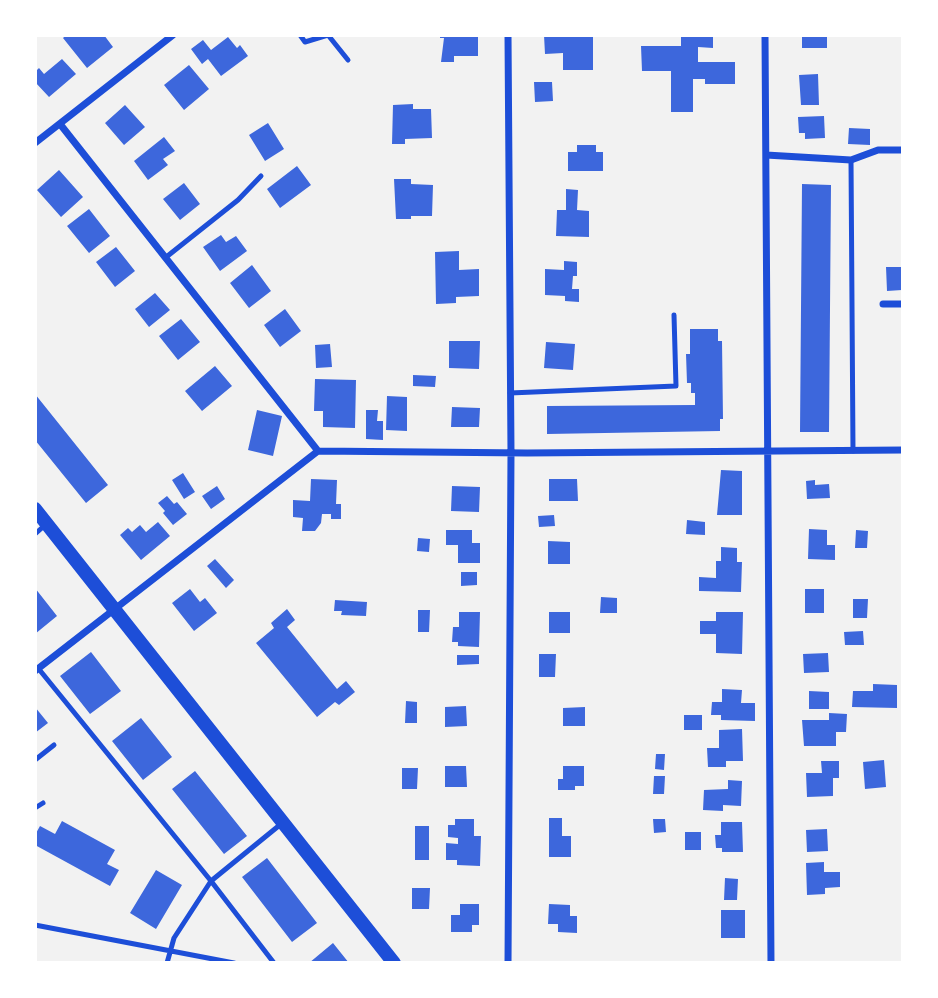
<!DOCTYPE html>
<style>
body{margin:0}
#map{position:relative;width:938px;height:998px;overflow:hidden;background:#f2f2f2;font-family:Roboto,sans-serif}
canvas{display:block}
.frame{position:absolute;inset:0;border:37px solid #fff;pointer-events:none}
</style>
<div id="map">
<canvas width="938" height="998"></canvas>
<div class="frame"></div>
</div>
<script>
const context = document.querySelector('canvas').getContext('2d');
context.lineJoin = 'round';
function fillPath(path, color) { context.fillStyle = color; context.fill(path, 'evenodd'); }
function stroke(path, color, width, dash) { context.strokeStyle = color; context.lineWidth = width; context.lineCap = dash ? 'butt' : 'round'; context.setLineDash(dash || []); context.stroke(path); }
fillPath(new Path2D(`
 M66 35H104L113 47 87 68 63 38Z
 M440 35H478V56H454V62H441L444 38H440Z
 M544 35H593V70H563V53L545 54Z
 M681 35H713V48L698 47V62H735V84H705V79H693V112H671V71H642L641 46H681Z
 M802 35H827V48H802Z
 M228 37 237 48 240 45 248 56 221 76 208 59 202 64 191 49 203 40 211 50Z
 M62 59 76 74 49 97 35 82V72L39 68 44 74Z
 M189 65 209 89 184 110 164 85Z
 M818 74 819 105H801L799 75Z
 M534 82H552L553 101 535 102Z
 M413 104V109H431L432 138 405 139V144H392L393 105Z
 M125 105 145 127 124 145 105 123Z
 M824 116 825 138 805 139V133H799L798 117Z
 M268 123 284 149 265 161 249 135Z
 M849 128 870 129V145L848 144Z
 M164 137 175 151 163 159 168 165 148 180 134 161Z
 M577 145H596V152H603V171H568V152H577Z
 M297 166 311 185 280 208 267 189Z
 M59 170 83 197 61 217 37 190Z
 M394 179H411V184L433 185 432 216H411V219H396Z
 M184 183 200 204 180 220 163 199Z
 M802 184 831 185 829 432H800Z
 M566 189 578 190 577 210 589 211V237L556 236 557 210H566Z
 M89 209 110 236 89 253 67 226Z
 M221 235 226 242 236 236 247 251 220 271 203 247Z
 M116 247 135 271 115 287 96 262Z
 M459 251V270L479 269V296L456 297V303L436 304 435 252Z
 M564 261 577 262V276H573L572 289H579V302L565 301V296L545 295V269L564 270Z
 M252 265 271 291 249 308 230 283Z
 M886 267H901L902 290 887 291Z
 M155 293 170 310 149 327 135 309Z
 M285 309 301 331 280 347 264 325Z
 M181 319 200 342 178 360 159 336Z
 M690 329H718V341H722L723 419H720V431L547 434V406L695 405V393H691V383H687L686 354H690Z
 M449 341H480L479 369 449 368Z
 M546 342 575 344 573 370 544 368Z
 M330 344 332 367 316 368 315 345Z
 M215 366 232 386 202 411 185 391Z
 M413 375 436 376 435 387 413 386Z
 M315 379 356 380 355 428 323 427V411H314Z
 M35 394 108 485 86 503 35 440Z
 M387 396 407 397V431L386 430Z
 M452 407 480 408 479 427H451Z
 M257 410 282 416 273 456 248 450Z
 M366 410H378L377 421H383V440L366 439Z
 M721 470 742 471V515H717Z
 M183 473 195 492 184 499 172 480Z
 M311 479 337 480 336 504H341V519H331V514H322L321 523 315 531H302L303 518 293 517V500L310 501Z
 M549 479H577L578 501H549Z
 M815 480V485L829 484 830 498 807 499 806 481Z
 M217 486 225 499 211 509 202 496Z
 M452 486 480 487 479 512 451 511Z
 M167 496 174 504 177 502 187 514 173 525 163 513 165 511 158 503Z
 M554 515 555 526 539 527 538 516Z
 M687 520 705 522V535L686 534Z
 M158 522 170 536 141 560 120 535 128 528 132 532 140 525 146 532Z
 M809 529 827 530V545H835V560L808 559Z
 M446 530H472V543H480V563H458V545H446Z
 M856 530 868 531 867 548H855Z
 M418 538 430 539 429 552 417 551Z
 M548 541 570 542V564H548Z
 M721 547 737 548V562H742L741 592 699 591V577L716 578V561H721Z
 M215 559 234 580 226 588 207 566Z
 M461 572H477V585L461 586Z
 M35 588 57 616 35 634Z
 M190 589 200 602 205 598 217 613 194 631 172 603Z
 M805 589H824V613H805Z
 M601 597 617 598V613H600Z
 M853 599H868L867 618H853Z
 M335 600 367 602 366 616 341 615 342 611H334Z
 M287 609 295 620 287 627 337 689 346 681 355 692 339 705 335 702 317 717 256 643 274 628 271 623Z
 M418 610H430L429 632H418Z
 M459 612H480L479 647 458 646V642H452L453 627H459Z
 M549 612H570V633H549Z
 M716 612H743L742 654 716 653V634H700V621H716Z
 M863 631 864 645H845L844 632Z
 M91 652 121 691 90 714 60 676Z
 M828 653 829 672 804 673 803 654Z
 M539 654H556L555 677H539Z
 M457 655H479V664L457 665Z
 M873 684 897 685V708L852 707 853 691H873Z
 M722 689 742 690 741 703H755V721L721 720V715H711L712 702H722Z
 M809 691 829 692V709H809Z
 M406 701 417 702V723H405Z
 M466 706 467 726 445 727V707Z
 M35 707 48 723 35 733Z
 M585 707V726H563V708Z
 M829 713 847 714 846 732H836V746H804L802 720H829Z
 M684 715H702V730H684Z
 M141 718 172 757 143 780 112 741Z
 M742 729 743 761H726V767H708L707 748H719V730Z
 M656 754H665L664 770 655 769Z
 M884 760 886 787 865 789 863 762Z
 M821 761H839V778H833V796L807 797 806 773H822Z
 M445 766H466L467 787H445Z
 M563 766H584V786H575V790H558V779H563Z
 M402 768H418L417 789H402Z
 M195 771 247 836 224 854 172 789Z
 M654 776H665L664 794H653Z
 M728 780 742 781 741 806 723 805V811L703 810 704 790 728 789Z
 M549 818H562V836H571V857H549Z
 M455 819H474V836H481L480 866 457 865V860H446V843L458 844V838L448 837V825H455Z
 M653 819H665L666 832 654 833Z
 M62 821 115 850 107 864 119 870 110 886 35 845V835L40 826 55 834Z
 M721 822H742L743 852H722V848H716L715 835H721Z
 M415 826H429V860H415Z
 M827 829 828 851 807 852 806 830Z
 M685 832H701V850H685Z
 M267 858 317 923 292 942 242 877Z
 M824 862V872H840V887L825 888V894L807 895 806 863Z
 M156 870 182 885 156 929 130 913Z
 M725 878 738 879 737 900H724Z
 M412 888H430L429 909H412Z
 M460 904H479V925H472V932H451V915H460Z
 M549 904 570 905V916H577V933L558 932V924H548Z
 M721 910H745V938H721Z
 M333 943 349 963H309Z`), '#3d67dc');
stroke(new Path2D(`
 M300 35 305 42 328 35
 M328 35 348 60
 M851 160 853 451
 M165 258 238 200 261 176
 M510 393 676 386 674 315
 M35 534 44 526
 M38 668 211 881 274 963
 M35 760 54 745
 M35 808 43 803
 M35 925 234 963
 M167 963 174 938 211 881 281 824`), '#1d4ed8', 5);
stroke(new Path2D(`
 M508 35 511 453 508 963
 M765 35 771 963
 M60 124 318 451
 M35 143 173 35
 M766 155 851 160 878 150H903
 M883 304H903
 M35 671 318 451 527 453 903 450`), '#1d4ed8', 7);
stroke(new Path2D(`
 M35 509 394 963`), '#1d4ed8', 14);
</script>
